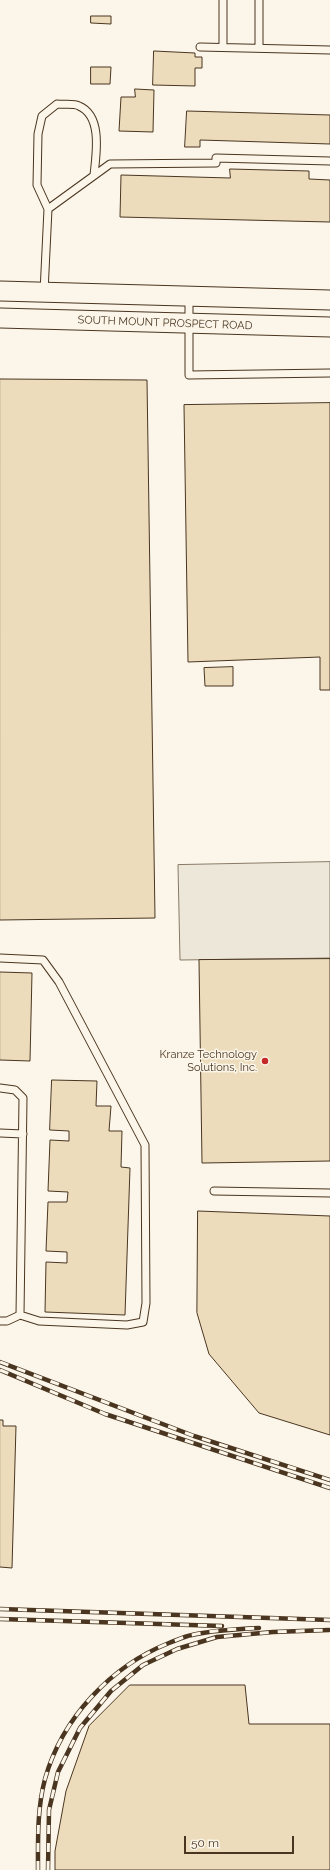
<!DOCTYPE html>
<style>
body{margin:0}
#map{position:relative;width:330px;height:1870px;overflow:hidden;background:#fbf6e9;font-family:Raleway,sans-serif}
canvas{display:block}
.scale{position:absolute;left:184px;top:1836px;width:110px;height:18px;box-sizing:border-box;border:2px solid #4a3520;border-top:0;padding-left:5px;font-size:12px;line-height:14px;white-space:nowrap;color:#4a3520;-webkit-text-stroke:3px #fbf6e9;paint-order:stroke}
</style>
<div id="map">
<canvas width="330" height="1870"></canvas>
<div class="scale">50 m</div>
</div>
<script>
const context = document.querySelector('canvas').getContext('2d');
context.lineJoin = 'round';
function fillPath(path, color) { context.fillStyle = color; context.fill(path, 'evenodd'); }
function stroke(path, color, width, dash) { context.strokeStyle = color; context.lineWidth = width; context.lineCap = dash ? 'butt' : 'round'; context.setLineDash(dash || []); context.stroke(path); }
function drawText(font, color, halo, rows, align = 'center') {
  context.font = font + ' Raleway,sans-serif'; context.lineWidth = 3; context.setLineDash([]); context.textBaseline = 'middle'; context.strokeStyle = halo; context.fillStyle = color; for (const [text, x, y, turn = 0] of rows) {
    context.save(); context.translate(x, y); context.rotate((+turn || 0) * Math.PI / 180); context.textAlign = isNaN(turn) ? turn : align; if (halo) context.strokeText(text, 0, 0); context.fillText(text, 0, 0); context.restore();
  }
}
const parking = new Path2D(`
 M330 862V958L180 960 178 865Z`);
fillPath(parking, '#ede7d9');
stroke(parking, '#887966', 1);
const building = new Path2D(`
 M91 16H111V24L91 23Z
 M154 51 195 53V57H202V68H195V86L153 85Z
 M91 67H111L110 84H91Z
 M135 89 154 90 153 132 119 131 121 97H135Z
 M187 111 330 115V144L200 140V147H185Z
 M230 169 309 171V179L330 180V222L120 217 121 175 230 178Z
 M0 379 147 380 155 918 0 920Z
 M330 403V690H320V657L188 662 184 405Z
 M233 667V686H205L204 668Z
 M330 959V1161L202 1163 199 960Z
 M0 972 32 973 30 1061 0 1060Z
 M52 1080 97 1081 96 1106H111L109 1131H122L121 1167 130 1168 125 1315 45 1312 46 1262 67 1263V1252L46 1251 48 1202H67L68 1192 48 1191 50 1140 69 1141V1131L50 1130Z
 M198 1211 330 1216V1435L259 1413 209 1354 197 1313Z
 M0 1420H3V1426H16L12 1568 0 1567Z
 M130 1685H245L249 1724H330V1870H55V1851L66 1791 89 1726Z`);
fillPath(building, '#ecdcbc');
stroke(building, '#4a3520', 1);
const lane = new Path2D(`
 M200 47 330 50
 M223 47V0
 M259 48V0
 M48 209 37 185 38 134 42 116 57 104C63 105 74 103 79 106 103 116 96 155 94 175
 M44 292 48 209 110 164 216 163V158L330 161
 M189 298V375L330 373
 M0 958 43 960 59 982 145 1145 146 1303 143 1322 127 1325 39 1321 20 1315
 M0 1088 15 1090 23 1098 20 1315 7 1321H0
 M0 1133 23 1134
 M214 1191 330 1193`);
const secondary = new Path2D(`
 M0 291 330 300
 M0 318 330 327`);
stroke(lane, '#4a3520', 9);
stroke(secondary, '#4a3520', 21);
stroke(lane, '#fbf6e9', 7);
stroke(secondary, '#fbf6e9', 19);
const rail = new Path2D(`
 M0 1362 194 1436 330 1480
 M0 1370 105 1414 330 1488
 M0 1609 330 1620
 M0 1619 222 1626
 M38 1870C38 1840 37 1809 45 1779 62 1718 111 1666 169 1643 177 1640 185 1636 192 1635 214 1630 236 1629 259 1628
 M48 1870 49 1810 58 1772 80 1728 111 1691 143 1665 177 1649 217 1637 273 1632 329 1630`);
stroke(rail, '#4a3520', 4.5);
stroke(rail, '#fbf6e9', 3, [9]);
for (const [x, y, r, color] of [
 [265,1061,4,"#c62828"]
]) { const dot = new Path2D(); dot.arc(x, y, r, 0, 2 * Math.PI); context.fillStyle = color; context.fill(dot); stroke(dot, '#fbf6e9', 1.5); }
drawText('11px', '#4a3520', '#fbf6e9', [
 ["SOUTH MOUNT PROSPECT ROAD",165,323,2]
]);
drawText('11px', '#4a3520', '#fbf6e9', [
 ["Kranze Technology",257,1055],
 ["Solutions, Inc.",257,1068]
], 'right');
</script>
